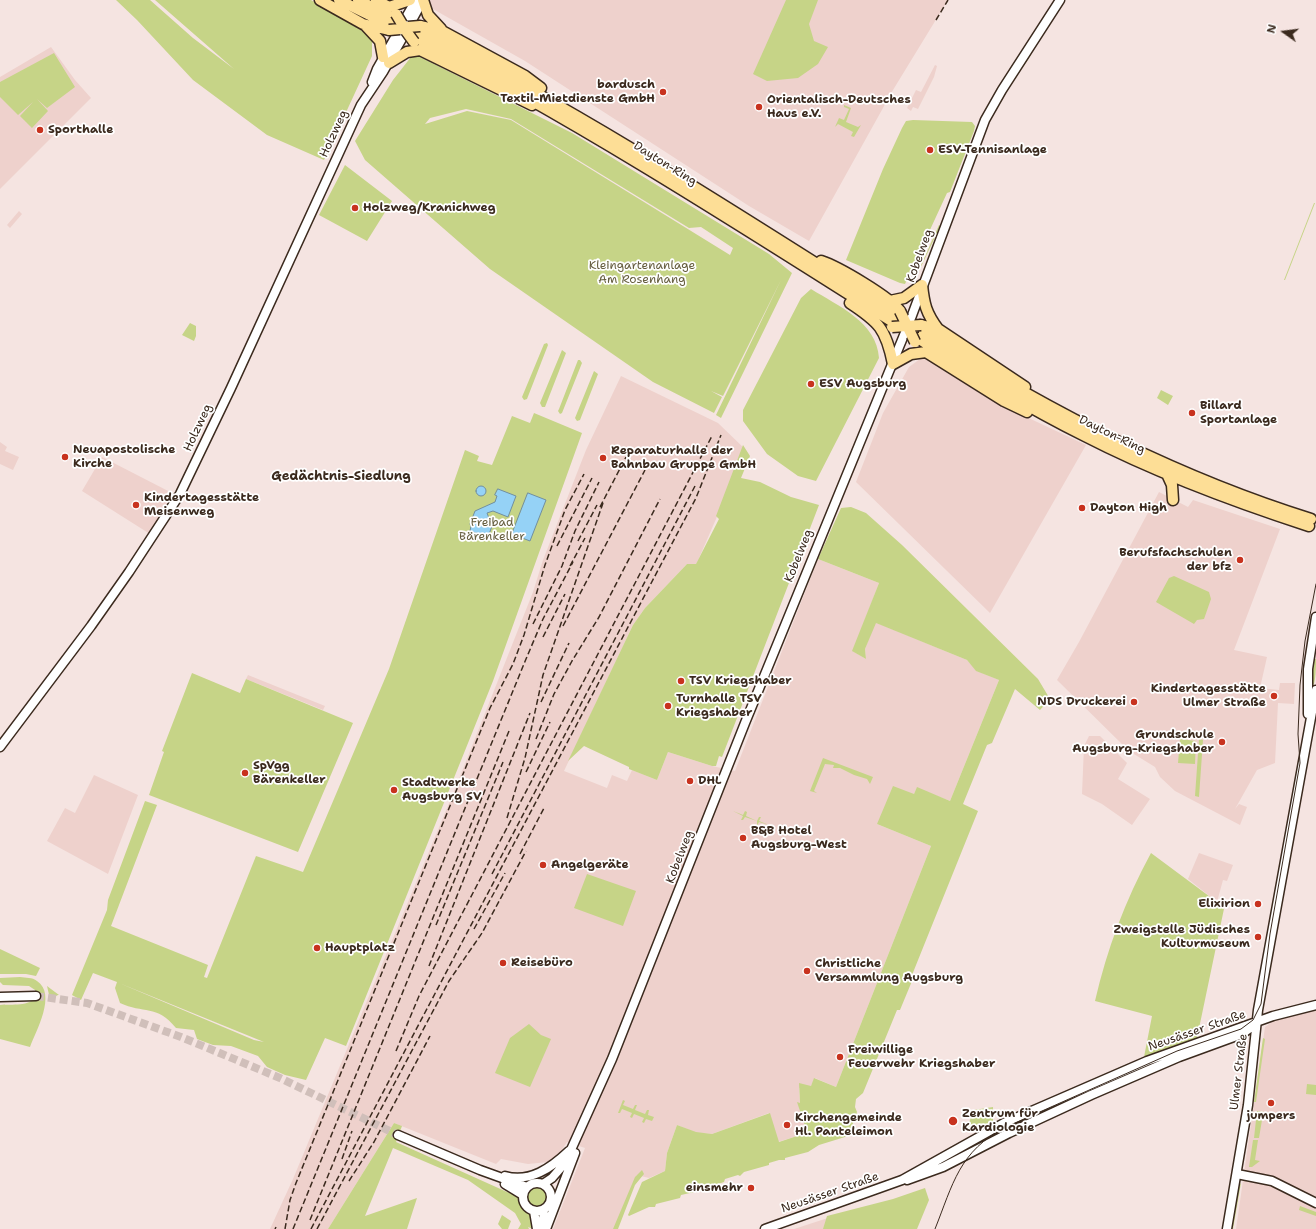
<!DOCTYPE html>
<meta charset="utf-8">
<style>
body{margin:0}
#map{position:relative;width:1316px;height:1229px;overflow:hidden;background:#f5e4e1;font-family:"Shantell Sans",sans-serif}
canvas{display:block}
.north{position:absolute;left:1264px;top:12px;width:40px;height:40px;-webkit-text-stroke:3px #fff;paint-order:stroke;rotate:284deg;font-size:11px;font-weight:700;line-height:16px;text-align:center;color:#3b2a1e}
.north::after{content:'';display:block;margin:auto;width:14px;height:18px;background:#3b2a1e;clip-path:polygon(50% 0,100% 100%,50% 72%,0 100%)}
</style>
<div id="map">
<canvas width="1316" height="1229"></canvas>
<div class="north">N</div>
</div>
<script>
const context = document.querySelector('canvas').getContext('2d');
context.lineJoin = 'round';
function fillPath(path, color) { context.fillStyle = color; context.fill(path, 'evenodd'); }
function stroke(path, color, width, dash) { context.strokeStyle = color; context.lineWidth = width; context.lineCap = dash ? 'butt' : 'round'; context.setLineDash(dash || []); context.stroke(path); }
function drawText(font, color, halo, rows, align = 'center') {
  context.font = font + ' "Shantell Sans",sans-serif'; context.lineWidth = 3.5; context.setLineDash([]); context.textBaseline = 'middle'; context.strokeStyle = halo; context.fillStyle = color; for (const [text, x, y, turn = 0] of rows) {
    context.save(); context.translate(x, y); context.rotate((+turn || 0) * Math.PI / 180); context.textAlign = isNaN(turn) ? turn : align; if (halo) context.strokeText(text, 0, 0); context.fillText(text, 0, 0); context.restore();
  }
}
fillPath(new Path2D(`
 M417 0H948L893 90 809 241 749 206 525 61Z
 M51 47 75 80 91 98 0 189V77Z
 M935 65 937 66 934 77 918 109 913 107 911 111 907 108 916 90 921 92Z
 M19 211 22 214 10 228 7 225Z
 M920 359H928L1001 405 1086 445 990 613 856 482 883 413 909 367Z
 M621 376 718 423 746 450 696 565 687 564 645 608 633 625 564 771 607 788 612 775 627 781 632 770 657 780 668 752 712 766 735 771 818 559 879 583 853 651 866 659 865 649 875 622 967 660 977 671 999 680 950 801 917 788 914 794 877 824 931 846 836 1087 815 1078 811 1086 799 1088 800 1103H798L805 1126 797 1136 778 1142 769 1113 712 1134 696 1133 677 1125 667 1153 665 1171 649 1178 637 1175 617 1229H553L585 1148 567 1142 557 1157 548 1162 528 1164 501 1159 496 1164 394 1123 328 1229H270L293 1179 457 784 533 592 543 560 586 450Z
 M0 442 7 447 5 451 19 457 13 470 0 464Z
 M102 457 174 494 150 534 82 491Z
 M1159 492 1188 507 1193 500 1280 529 1234 650 1267 657 1260 688 1279 690 1280 683H1295L1294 704 1278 703 1275 763 1257 770 1235 809 1239 804 1247 807 1240 825 1175 791 1160 777 1155 767 1129 751 1057 680 1079 642Z
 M248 675 325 706 323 710 246 679Z
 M1089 736H1100L1127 763 1118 779 1150 799 1132 825 1102 804 1082 794 1084 746Z
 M94 775 138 795 108 874 47 841 65 808 75 813Z
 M1199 853 1233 865 1227 881 1223 880 1217 902 1188 879Z
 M1316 1010V1229H1236L1265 1027 1275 1020Z
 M831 1217 828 1229H794Z`), '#eed1cc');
fillPath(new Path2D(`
 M116 0H150L193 38 234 69 155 0H311L369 35 372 41V56L324 160 267 135 193 80 137 20Z
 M786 0H818L809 24 814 41 828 47 818 64 798 78 767 81 753 74Z
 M54 53 75 87 47 108 37 99 48 111 32 128 20 116 33 102 18 115 0 97V82Z
 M1030 54 1031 55 999 103Z
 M418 56 572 133 769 254 792 273 721 418 716 415 781 280 723 396 711 391 722 397 714 413 653 382 490 269 365 160 355 141 393 80 411 57ZM466 109 511 119 689 228 701 227 733 248 730 255 511 120 467 111 425 124 430 118Z
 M844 105 851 108 846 122 858 127 861 125 854 137 851 136 853 132 838 124 835 127 839 118 844 120 849 109 844 107Z
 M913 120 972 122 975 126 974 131 950 192 947 193 905 284 900 283 846 260 883 169 902 128 906 121Z
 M345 165 392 201 367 241 319 215Z
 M1314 203H1315L1285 280H1284Z
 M939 225 940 226 937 233 909 292Z
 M811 289C838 306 877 322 879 358L816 481 798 476 767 454 743 421V410L801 298Z
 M190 323 196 326V336L194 341 182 335Z
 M547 343 548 345 527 399 524 400 522 397 544 344Z
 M562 350 566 353 545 407H542L540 403Z
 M578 360H580L582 363 562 413 560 414 558 411 559 409Z
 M594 371 598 374 580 420 577 421 575 418Z
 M1161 390 1173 396 1168 405 1157 398Z
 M534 413 582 433 493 681 346 1046 325 1038 306 1080 285 1075 267 1067 258 1056 231 1046 213 1045 197 1039 194 1030 176 1028C157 1004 143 1014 120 1003L115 988 117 982 93 973 81 1000 72 995 107 910 108 900 145 801 157 805 111 926 208 965 204 977 207 978 256 856 303 872 389 669 465 450 479 456 477 461 492 465 512 416 530 423ZM119 983 264 1042 254 1040Z
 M743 445 750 456 741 478 760 482 791 497 819 505 722 757 719 756 716 766H712L668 752 657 780 629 769V767L584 746 568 761 633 625 645 608 687 564H696L719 519 716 516Z
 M851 507 866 513 902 545 1038 679 1050 699 1040 710 1015 689 992 743 987 745 963 804 978 811 910 980 912 981 900 1010H897L863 1093 856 1099 855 1107 857 1112 850 1132 845 1137 819 1145 808 1152 785 1158V1160H779L769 1163V1165L744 1172 740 1176 738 1175 725 1179 724 1182 715 1185 713 1184 700 1188 699 1191 681 1195 680 1198 656 1204 655 1207H649L629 1216 628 1215 642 1182 665 1171 667 1153 677 1125 696 1132 712 1134 770 1113 779 1142 797 1136 805 1126 797 1102 800 1103 799 1083 811 1086 814 1078 836 1087 931 846 877 824 893 786 914 794 917 787 950 801 999 680 976 671 967 660 876 623 865 649 866 659 852 651 879 583 818 559 841 508Z
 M1174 576 1209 592 1211 599 1204 619 1197 620 1194 624 1156 602 1169 578Z
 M1313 659H1316C1316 668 1316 682 1312 689L1309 677Z
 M192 673 240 693 246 679 353 723 298 852 149 795 164 752 162 751Z
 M1180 739 1196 741 1195 764 1178 763Z
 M1199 739 1203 740 1199 797 1195 796Z
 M823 758 873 777 870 784 867 779 854 775 840 768H833L834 765 825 764 814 791 817 793 810 791Z
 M733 811 743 815 745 811 747 812 746 816 757 821 759 817H761L759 821 769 825 759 822 757 826V821L745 817 743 820H741L743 816Z
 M1151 853 1217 902 1225 904 1197 1038 1144 1057 1152 1016 1095 1001C1107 949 1125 901 1151 853Z
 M587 874 636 891 623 926 574 908Z
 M0 949 40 968 36 976 26 974H0Z
 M20 977C26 978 32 977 37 981 57 994 36 1031 30 1047L0 1039V1005C12 1004 30 1007 36 996L35 990 29 986 3 985 0 982V978Z
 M47 986 59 995H58L50 999Z
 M529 1024 541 1035 551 1039 530 1087 495 1073 510 1038Z
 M1263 1038 1265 1039 1256 1102H1254Z
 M1307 1084 1316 1085V1095L1306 1094Z
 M623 1100 625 1101 623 1105 633 1109 635 1105H637L635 1110 645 1114 647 1110H649L648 1115 654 1117 652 1121 646 1119 644 1123 642 1122 644 1118 634 1114 632 1118 630 1117 632 1113 622 1109 620 1113H618Z
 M993 1107V1121L972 1132 966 1130 974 1110Z
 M1257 1111 1295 1116V1118L1263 1114 1259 1138H1254Z
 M394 1123 402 1126 396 1142 516 1196 530 1214 534 1223 533 1229 528 1227 529 1229H518L521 1224 515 1213 468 1180 393 1148 365 1216 417 1198 407 1229H328Z
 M1253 1140H1258L1255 1160 1260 1161 1252 1167H1249Z
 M642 1170 644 1174 635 1185 618 1229H613L635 1177Z
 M1241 1183 1233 1229H1231L1238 1188Z
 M526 1197a11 11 0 1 1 22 0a11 11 0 1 1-22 0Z
 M925 1188 929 1200 917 1229H823L827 1216 893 1199Z
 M1300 1206 1316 1212V1216L1299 1210Z
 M502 1215 511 1221 508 1229H502L498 1224Z`), '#c6d487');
const water = new Path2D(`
 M476 491a5 5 0 1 1 10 0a5 5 0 1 1-10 0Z
 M498 489 516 496 508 517 493 511 487 513 492 526 488 537 470 531 471 526 470 524 475 511 495 502 497 496 495 495Z
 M528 493 546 500 530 541 512 534Z`);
fillPath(water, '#95d2f6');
stroke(water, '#718fa0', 1);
stroke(new Path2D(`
 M36 996 87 1003 181 1037 280 1078 398 1135`), '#d0bfba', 8, [8, 4]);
const secondary = new Path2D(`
 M405 19 416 0
 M411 22 423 0
 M372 82 377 69 397 34
 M911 318 985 120 1002 90 1060 0
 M1308 714V669L1316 617
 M0 747 91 626 129 572 180 494 231 388 361 105 383 72 403 37
 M0 997 36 996
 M398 1135 480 1170 527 1187
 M1237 1174 1272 1181 1316 1203
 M505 1176C530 1183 551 1168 569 1151
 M907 1180 943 1167 1009 1133 1091 1095 1179 1057 1242 1034 1254 1025
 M523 1197a14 14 0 1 1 28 0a14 14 0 1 1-28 0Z
 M505 1184 523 1195
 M543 1184 552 1178 565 1163 612 1059 745 723 904 335
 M534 1211 537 1229
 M542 1229 544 1210
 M546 1229 575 1153
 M765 1229 902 1180 1004 1123 1147 1061 1273 1016 1316 1005
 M1227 1229 1248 1105 1258 1010 1316 690`);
const highway = new Path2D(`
 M320 0 363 24 389 30
 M339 0 392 26
 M358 0 394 18
 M376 0 389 7 410 0
 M423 0 428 15 441 29
 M366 26 380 41 383 57
 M420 26 442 31 525 76 541 88
 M418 30C585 114 741 216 899 316
 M415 37C581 123 738 224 896 324
 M389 63 407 52 420 50 532 105
 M821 261C839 267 890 297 900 311
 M922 285C924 304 926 313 938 329
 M890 301 904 298 922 285
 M850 303C879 322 886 329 893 364L911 354 926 352 1004 401 1027 412
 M921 325 938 329 1025 387
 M924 332C1046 410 1173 476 1311 519
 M918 338C972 374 1027 407 1085 436 1157 473 1232 501 1309 526
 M1167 474 1172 485 1173 500`);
stroke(secondary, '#3b2a1e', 11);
stroke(highway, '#3b2a1e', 13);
stroke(secondary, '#fff', 8);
stroke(highway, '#fdde96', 10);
stroke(new Path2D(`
 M935 1229C953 1184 959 1151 1006 1127L1177 1051 1241 1029 1253 1020 1261 1004 1270 934 1300 763 1298 734 1300 685 1305 641 1316 584`), '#3b2a1e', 1);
stroke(new Path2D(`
 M936 20 948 0
 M600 507 626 457
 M578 541 597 505
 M557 546 592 478
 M570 566 585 538
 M533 624 562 566 575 531 599 482
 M563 626 645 470
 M543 637 565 594
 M541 702 569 643
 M536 739 554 694 572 661 599 617 660 499
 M526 772 550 722
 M507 818 525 758 543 675 603 503
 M520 854 544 808
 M492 874 695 486
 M436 925 503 762
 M474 929 505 873
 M429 966 530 713
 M396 1051 419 996 712 436
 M342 1159 352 1131
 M349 1181 374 1142 430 1036
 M310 1220 509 731
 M275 1229 276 1227
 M285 1229 290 1200 296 1183 490 708 513 664 524 635 545 565 565 510 584 474
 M293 1229 526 659 543 619 573 562
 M311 1229 696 498 721 435
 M317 1229 449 981 482 933 526 851`), '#3b2a1e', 1.5, [6, 3]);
const secondaryBridge = new Path2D(`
 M904 335 911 318`);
const highwayBridge = new Path2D(`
 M396 14 402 24
 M408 27 420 26
 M389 30 400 29
 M406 31 414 42
 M900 311 915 342
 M892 327 921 325`);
stroke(secondaryBridge, '#3b2a1e', 11, []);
stroke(highwayBridge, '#3b2a1e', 13, []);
stroke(secondaryBridge, '#fff', 8);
stroke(highwayBridge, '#fdde96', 10);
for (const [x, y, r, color] of [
 [663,92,4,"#c8321e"],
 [759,107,4,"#c8321e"],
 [40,130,4,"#c8321e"],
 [930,150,4,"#c8321e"],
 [355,208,4,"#c8321e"],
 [811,384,4,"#c8321e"],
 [1192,413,4,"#c8321e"],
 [65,457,4,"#c8321e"],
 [603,458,4,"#c8321e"],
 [136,505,4,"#c8321e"],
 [1082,508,4,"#c8321e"],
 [1240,560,4,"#c8321e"],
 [681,681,4,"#c8321e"],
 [1274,696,4,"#c8321e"],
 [1134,702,4,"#c8321e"],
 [668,706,4,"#c8321e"],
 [1222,742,4,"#c8321e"],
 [245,773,4,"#c8321e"],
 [690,781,4,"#c8321e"],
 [394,790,4,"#c8321e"],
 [743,838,4,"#c8321e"],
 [543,865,4,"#c8321e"],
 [1258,904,4,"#c8321e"],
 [1258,937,4,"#c8321e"],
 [317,948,4,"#c8321e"],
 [503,963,4,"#c8321e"],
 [807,971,4,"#c8321e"],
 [840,1057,4,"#c8321e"],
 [1271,1103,4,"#c8321e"],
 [953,1121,5,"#c8321e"],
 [787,1125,4,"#c8321e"],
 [751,1188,4,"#c8321e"]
]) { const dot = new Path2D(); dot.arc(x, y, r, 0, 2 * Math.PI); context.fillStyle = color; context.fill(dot); stroke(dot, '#fff', 1.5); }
drawText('bold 12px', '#3b2a1e', '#fff', [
 ["bardusch",655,85,"right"],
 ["Textil-Mietdienste GmbH",655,99,"right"],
 ["Orientalisch-Deutsches",767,100],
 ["Haus e.V.",767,114],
 ["Sporthalle",48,130],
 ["ESV-Tennisanlage",938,150],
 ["Holzweg/Kranichweg",363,208],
 ["ESV Augsburg",819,384],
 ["Billard",1200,406],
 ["Sportanlage",1200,420],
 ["Neuapostolische",73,450],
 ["Kirche",73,464],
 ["Reparaturhalle der",611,451],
 ["Bahnbau Gruppe GmbH",611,465],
 ["Kindertagesstätte",144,498],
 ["Meisenweg",144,512],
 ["Dayton High",1090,508],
 ["Berufsfachschulen",1232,553,"right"],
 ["der bfz",1232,567,"right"],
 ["TSV Kriegshaber",689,681],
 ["Kindertagesstätte",1266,689,"right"],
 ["Ulmer Straße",1266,703,"right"],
 ["Turnhalle TSV",676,699],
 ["Kriegshaber",676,713],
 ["NDS Druckerei",1126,702,"right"],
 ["Grundschule",1214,735,"right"],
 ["Augsburg-Kriegshaber",1214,749,"right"],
 ["SpVgg",253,766],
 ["Bärenkeller",253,780],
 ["DHL",698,781],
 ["Stadtwerke",402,783],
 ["Augsburg SV",402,797],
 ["B&B Hotel",751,831],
 ["Augsburg-West",751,845],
 ["Angelgeräte",551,865],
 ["Elixirion",1250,904,"right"],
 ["Zweigstelle Jüdisches",1250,930,"right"],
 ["Kulturmuseum",1250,944,"right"],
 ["Hauptplatz",325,948],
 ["Reisebüro",511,963],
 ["Christliche",815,964],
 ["Versammlung Augsburg",815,978],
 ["Freiwillige",848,1050],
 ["Feuerwehr Kriegshaber",848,1064],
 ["Zentrum für",962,1114],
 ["Kardiologie",962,1128],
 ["jumpers",1271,1116,"center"],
 ["Kirchengemeinde",795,1118],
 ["Hl. Panteleimon",795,1132],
 ["einsmehr",743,1188,"right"]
], 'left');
drawText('12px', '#3b2a1e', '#fff', [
 ["Holzweg",334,134,-65],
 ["Dayton-Ring",665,164,32],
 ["Kobelweg",920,256,-70],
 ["Holzweg",198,428,-65],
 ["Dayton-Ring",1112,435,26],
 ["Kobelweg",799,556,-68],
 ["Kobelweg",680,857,-69],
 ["Neusässer Straße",1197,1031,-19],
 ["Ulmer Straße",1239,1072,-83],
 ["Neusässer Straße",830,1193,-19]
]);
drawText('12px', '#655d3e', '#fff', [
 ["Kleingartenanlage",642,266],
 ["Am Rosenhang",642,280],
 ["Freibad",492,523],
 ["Bärenkeller",492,537]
]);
drawText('bold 13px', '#3b2a1e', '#fff', [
 ["Gedächtnis-Siedlung",341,477]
]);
</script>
